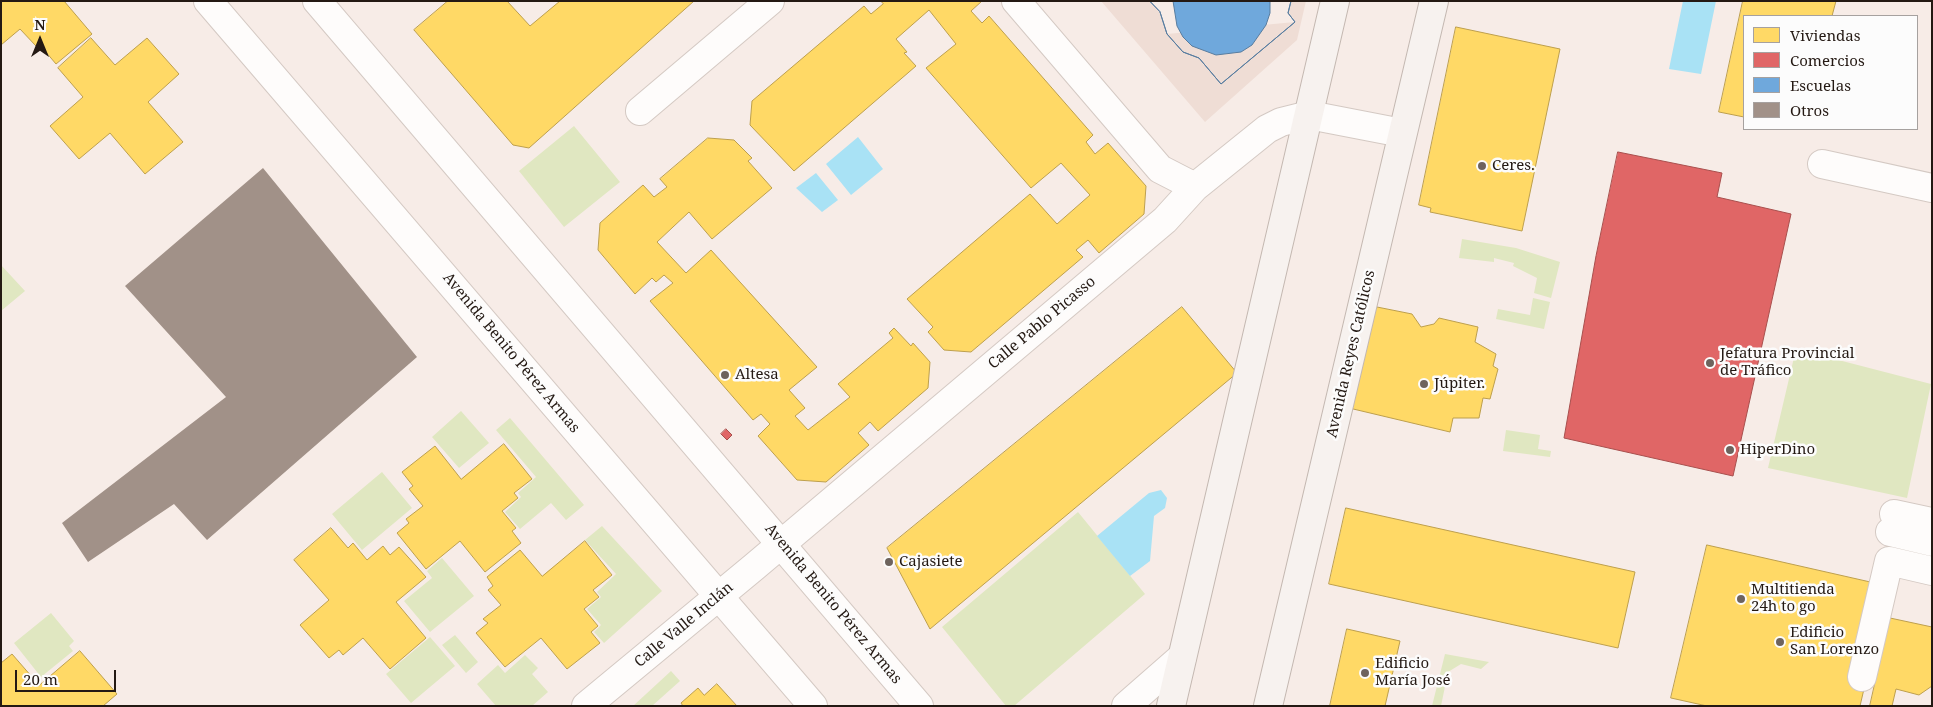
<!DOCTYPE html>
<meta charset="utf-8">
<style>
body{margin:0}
#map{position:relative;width:1933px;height:707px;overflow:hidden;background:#f7ece7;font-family:"Noto Serif",serif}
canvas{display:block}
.frame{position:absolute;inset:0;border:2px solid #241913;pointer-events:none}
.legend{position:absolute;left:1743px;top:15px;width:175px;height:115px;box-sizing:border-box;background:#fcfcfc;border:1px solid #a6a19f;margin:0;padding:6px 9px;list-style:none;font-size:15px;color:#241913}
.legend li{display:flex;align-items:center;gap:10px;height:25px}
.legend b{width:25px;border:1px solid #a6a19f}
.north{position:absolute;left:15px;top:15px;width:50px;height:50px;-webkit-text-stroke:4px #fcfcfc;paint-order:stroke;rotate:0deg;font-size:14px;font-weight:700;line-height:20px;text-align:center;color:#241913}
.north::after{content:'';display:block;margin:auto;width:18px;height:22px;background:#241913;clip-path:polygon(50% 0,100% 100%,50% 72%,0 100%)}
.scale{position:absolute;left:15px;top:670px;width:101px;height:22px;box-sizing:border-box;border:2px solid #241913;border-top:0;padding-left:6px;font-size:15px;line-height:18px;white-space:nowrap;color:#241913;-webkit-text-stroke:4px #fcfcfc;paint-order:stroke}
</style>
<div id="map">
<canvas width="1933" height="707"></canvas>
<div class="frame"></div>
<ul class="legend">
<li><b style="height:14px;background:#ffd966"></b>Viviendas</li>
<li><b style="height:14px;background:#e06666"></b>Comercios</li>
<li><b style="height:14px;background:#6fa8dc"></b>Escuelas</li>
<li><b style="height:14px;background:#a19188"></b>Otros</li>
</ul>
<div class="north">N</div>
<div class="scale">20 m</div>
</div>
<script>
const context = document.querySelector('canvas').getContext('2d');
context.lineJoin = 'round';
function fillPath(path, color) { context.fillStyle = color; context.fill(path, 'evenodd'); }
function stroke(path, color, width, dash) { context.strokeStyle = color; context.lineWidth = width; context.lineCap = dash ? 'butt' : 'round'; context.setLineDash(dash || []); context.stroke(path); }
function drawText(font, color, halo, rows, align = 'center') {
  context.font = font + ' "Noto Serif",serif'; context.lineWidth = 5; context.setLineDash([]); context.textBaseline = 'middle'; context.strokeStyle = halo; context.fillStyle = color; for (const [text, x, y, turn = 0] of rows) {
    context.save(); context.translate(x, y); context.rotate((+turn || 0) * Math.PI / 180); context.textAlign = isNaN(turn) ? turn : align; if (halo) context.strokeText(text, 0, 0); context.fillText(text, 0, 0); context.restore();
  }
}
fillPath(new Path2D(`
 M1101 1H1150L1160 12 1167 34 1295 22 1288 13 1291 1H1306L1297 40 1205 122Z`), '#efddd5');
fillPath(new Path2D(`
 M574 126 620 182 564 227 519 171Z
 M1462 239 1516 248 1560 262 1551 298 1534 293 1537 278 1513 266 1514 263 1494 258V262L1459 258Z
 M1 265 25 291 1 311Z
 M1533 298 1550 302 1544 329 1496 319 1498 309 1530 315Z
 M1796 349 1931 384 1907 498 1768 468Z
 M461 411 489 443 459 468 432 437Z
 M510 418 584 505 566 520 551 503 520 529 505 512 521 497 518 493 536 477 496 430Z
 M1506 430 1540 435 1538 449 1551 451 1550 457 1503 451Z
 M382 472 412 508 362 550 332 514Z
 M1078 512 1145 594 1014 706H1006L942 627Z
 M602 526 662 591 604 643 594 632 601 625 587 609 601 597 597 592 616 574 585 540Z
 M442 558 474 596 430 632 404 601 432 578 427 571Z
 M51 613 74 641 69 646 73 651 41 677 14 643Z
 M455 635 478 662 466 673 442 645Z
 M430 637 455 666 411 703 386 674Z
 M1445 654 1489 662 1481 669 1461 664 1448 672 1441 706H1432Z
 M525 655 538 668 532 674 548 692 532 706H496L477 684 498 665 505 673Z
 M671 671 680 681 652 706H633Z`), '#e0e7c1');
fillPath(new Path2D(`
 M1683 1H1716L1701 74 1669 69Z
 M858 137 883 169 851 195 826 164Z
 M816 173 838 200 822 212 796 188Z
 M1161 490 1167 498 1165 508 1154 516 1150 561 1130 576 1097 536 1149 493Z`), '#a9e2f5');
const homes = new Path2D(`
 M1 1H64L92 34 56 64 40 45 36 46 20 29 1 45Z
 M448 1H507L530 26 560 1H694L529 148 513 145 414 30Z
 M881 1H982L971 11 982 23 989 16 1093 135 1086 142 1095 154 1108 143 1146 186 1144 214 1099 253 1088 240 1076 250 1083 257 971 352 944 350 928 332 933 327 907 299 1030 194 1057 224 1090 195 1061 163 1031 188 926 68 956 44 929 10 896 39 907 52 904 53 916 66 794 171 750 125 752 101 864 6 871 14 883 4Z
 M1743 1H1836L1832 16H1744V117L1719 112Z
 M1456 27 1560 49 1522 231 1430 212 1431 208 1419 205Z
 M91 38 115 65 147 38 179 74 148 102 183 142 145 174 110 133 79 159 50 126 83 97 58 68Z
 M708 138 734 140 752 158 748 161 772 188 712 239 689 212 657 242 686 273 711 250 817 367 789 390 805 408 795 416 808 430 850 397 838 384 893 338 889 333 894 328 911 346 913 343 930 362 928 388 878 431 870 422 858 433 869 445 826 482 797 480 758 436 770 424 761 414 753 420 650 301 673 283 664 275 656 282 652 278 635 294 598 250 600 223 643 185 654 197 667 187 660 179Z
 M1372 306 1412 314 1421 327 1434 324 1439 318 1478 327 1475 342 1496 354 1493 366 1498 369 1490 399 1483 398 1479 418H1453L1450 432 1349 408Z
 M1182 307 1237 373 930 629 887 548Z
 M504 444 532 479 514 493 518 498 502 511 516 528 512 531 521 543 485 572 460 541 426 569 397 533 409 523 406 519 423 506 409 489 413 486 402 472 435 446 461 479Z
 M1346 508 1635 572 1618 648 1329 584Z
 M331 528 348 548 353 543 367 560 383 546 390 555 399 547 426 577 396 602 426 638 390 669 363 638 343 655 339 650 329 658 300 625 329 600 294 560Z
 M585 541 612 575 593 590 599 597 584 609 598 626 591 632 600 643 567 669 541 638 505 667 476 633 488 623 483 619 501 605 488 590 493 586 487 577 520 550 542 576Z
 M1707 545 1888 586 1860 706H1707L1671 698Z
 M1890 618 1932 627V686L1919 695 1896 689 1892 706H1870Z
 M1347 629 1400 641 1385 706H1330Z
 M80 651 117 694 103 706H1V663L12 654 39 685Z
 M717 684 737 706H683L681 703 698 688 704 695Z`);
fillPath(homes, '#ffd966');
stroke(homes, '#bd9f4d', 1);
const shops = new Path2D(`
 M1618 152 1722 173 1717 197 1791 214 1733 476 1564 438 1596 256Z
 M726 429 732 435 727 440 721 434Z`);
fillPath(shops, '#e06666');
stroke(shops, '#a84f4d', 1);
const schools = new Path2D(`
 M1150 1H1173L1177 26 1183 37 1192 46 1216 55 1241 52 1252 45 1266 25 1270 13V1H1291L1288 13 1295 22 1221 84 1199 58 1183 52 1167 34 1160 12Z
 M1150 1H1291L1288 13 1295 22 1221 84 1199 58 1183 52 1167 34 1160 12Z`);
fillPath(schools, '#6fa8dc');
stroke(schools, '#587da0', 1);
fillPath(new Path2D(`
 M263 168 417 357 207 540 174 504 88 562 62 523 226 397 125 286Z`), '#a19188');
const minor = new Path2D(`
 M208 1 813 706
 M317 1 919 706
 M1016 1 1160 169 1195 187
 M640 111 770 1
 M1822 164 1932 188
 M1894 514 1932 522
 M1890 532 1932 542
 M1862 677 1889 561 1932 571
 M586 706 754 567 1165 220 1195 187 1267 129 1281 122 1309 115 1402 133
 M1126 706 1182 657`);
const major = new Path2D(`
 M1171 706 1335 1
 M1268 706 1434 1`);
stroke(minor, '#d4c9c3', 30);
stroke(major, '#c4b8b1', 30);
stroke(minor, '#fefcfb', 28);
stroke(major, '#f7f2ef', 28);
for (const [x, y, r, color] of [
 [1482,166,5,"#6e635d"],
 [1710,363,5,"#6e635d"],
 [725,375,5,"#6e635d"],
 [1424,384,5,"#6e635d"],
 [1730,450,5,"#6e635d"],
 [889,562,5,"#6e635d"],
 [1741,599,5,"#6e635d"],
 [1780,642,5,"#6e635d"],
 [1365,673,5,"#6e635d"]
]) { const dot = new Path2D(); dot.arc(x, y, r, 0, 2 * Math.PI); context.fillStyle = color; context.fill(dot); stroke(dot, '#fcfcfc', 2); }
drawText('15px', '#241913', '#fcfcfc', [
 ["Ceres.",1492,166],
 ["Jefatura Provincial",1720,354],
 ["de Tráfico",1720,371],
 ["Altesa",735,375],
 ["Júpiter.",1434,384],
 ["HiperDino",1740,450],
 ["Cajasiete",899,562],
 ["Multitienda",1751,590],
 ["24h to go",1751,607],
 ["Edificio",1790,633],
 ["San Lorenzo",1790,650],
 ["Edificio",1375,664],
 ["María José",1375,681]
], 'left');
drawText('15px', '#241913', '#fcfcfc', [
 ["Calle Pablo Picasso",1042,323,-40],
 ["Avenida Benito Pérez Armas",511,353,50],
 ["Avenida Reyes Católicos",1351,354,-77],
 ["Avenida Benito Pérez Armas",833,604,50],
 ["Calle Valle Inclán",684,625,-40]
]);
</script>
